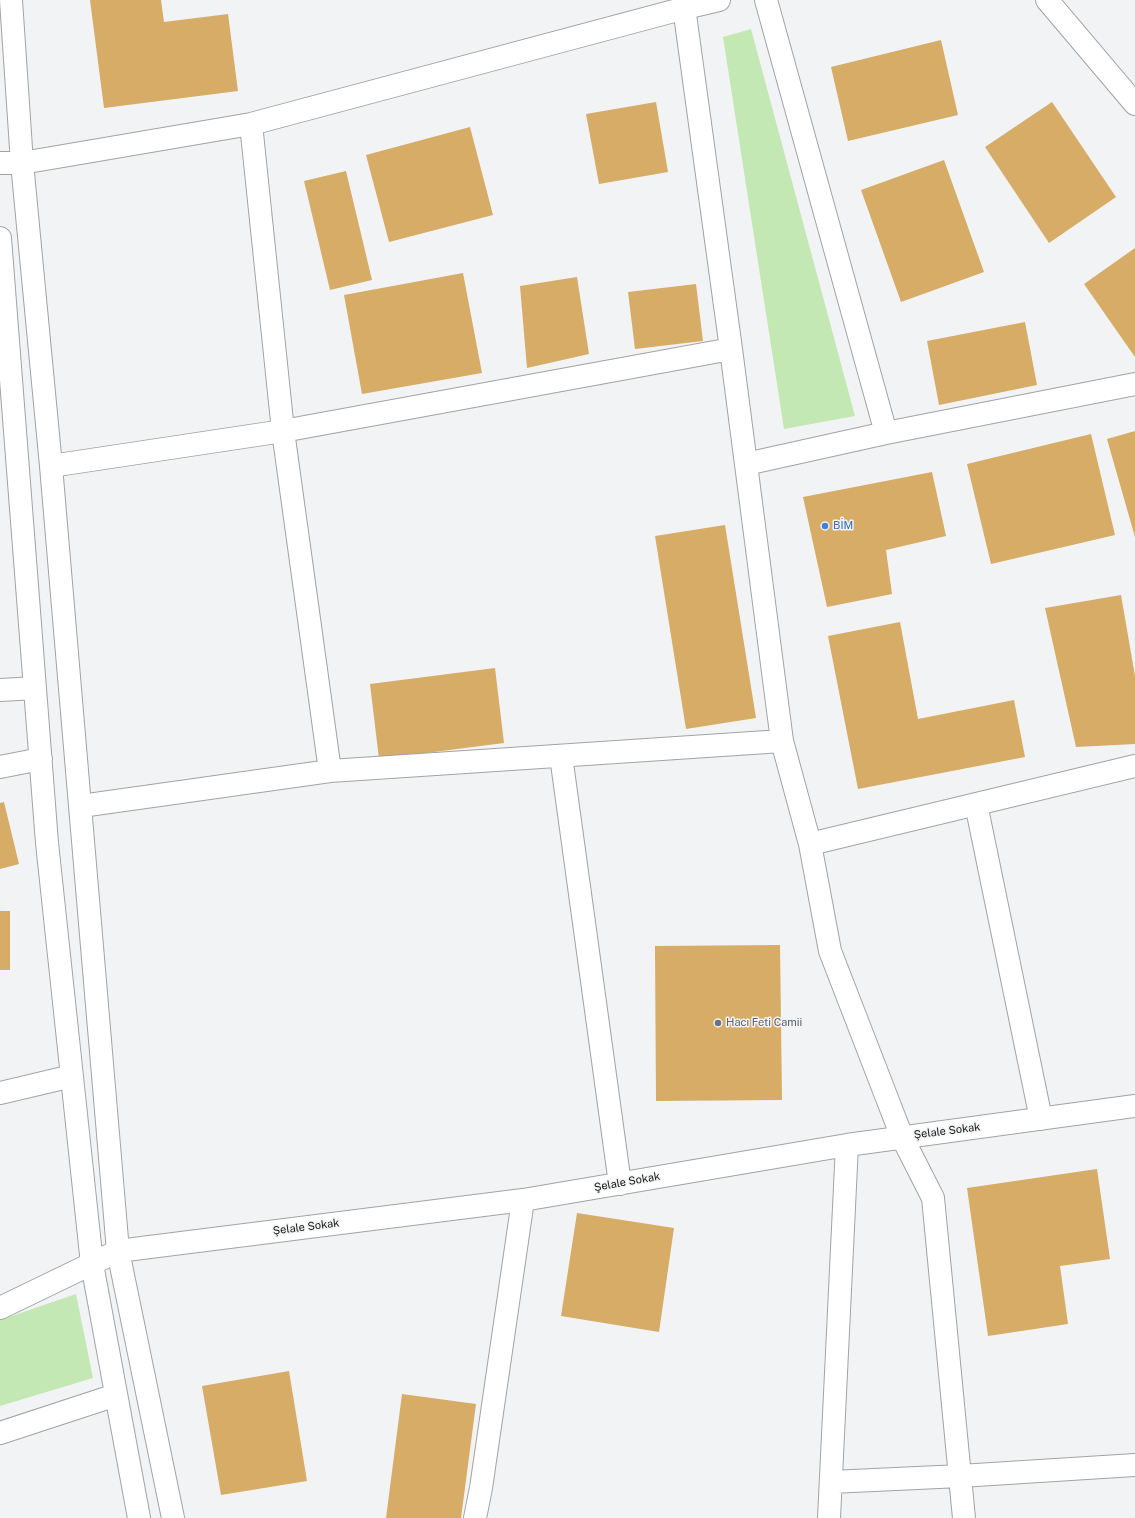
<!DOCTYPE html>
<meta charset="utf-8">
<style>
body{margin:0}
canvas{display:block;background:#f2f3f4}
</style>
<canvas width="1135" height="1518"></canvas>
<script>
const context = document.querySelector('canvas').getContext('2d');
context.lineJoin = 'round';
function fillPath(path, color) { context.fillStyle = color; context.fill(path, 'evenodd'); }
function stroke(path, color, width, dash) { context.strokeStyle = color; context.lineWidth = width; context.lineCap = dash ? 'butt' : 'round'; context.setLineDash(dash || []); context.stroke(path); }
function drawText(font, color, halo, rows, align = 'center') {
  context.font = font + ' "Public Sans",sans-serif'; context.lineWidth = 3; context.setLineDash([]); context.textBaseline = 'middle'; context.strokeStyle = halo; context.fillStyle = color; for (const [text, x, y, turn = 0] of rows) {
    context.save(); context.translate(x, y); context.rotate((+turn || 0) * Math.PI / 180); context.textAlign = isNaN(turn) ? turn : align; if (halo) context.strokeText(text, 0, 0); context.fillText(text, 0, 0); context.restore();
  }
}
fillPath(new Path2D(`
 M751 29 855 416 784 429 723 37Z
 M76 1294 93 1378 0 1406V1320Z`), '#c3e8b4');
fillPath(new Path2D(`
 M90 0H161L164 22 228 14 238 91 104 108Z
 M941 40 958 115 848 141 831 67Z
 M656 102 668 172 599 184 586 114Z
 M1052 102 1116 197 1049 243 985 147Z
 M470 127 493 215 389 242 366 155Z
 M944 160 984 272 901 302 861 190Z
 M346 171 372 280 330 290 304 181Z
 M1135 248V357L1084 284Z
 M463 273 482 373 362 394 344 295Z
 M577 277 589 354 527 368 520 286Z
 M696 284 703 341 635 349 628 292Z
 M1025 322 1037 385 939 405 927 341Z
 M1135 431V537L1107 439Z
 M1091 434 1115 535 991 564 967 464Z
 M932 472 946 536 886 550 892 594 827 607 803 497Z
 M725 525 756 718 686 729 655 536Z
 M1121 595 1135 676V744L1076 747 1045 608Z
 M900 622 918 719 1014 700 1025 757 858 789 828 636Z
 M495 668 504 743 379 759 370 684Z
 M4 802 19 864 0 869V803Z
 M0 911H10V970H0Z
 M780 945 782 1100 656 1101 655 946Z
 M1097 1169 1110 1259 1060 1266 1068 1324 988 1336 967 1188Z
 M577 1213 674 1228 659 1332 561 1316Z
 M289 1371 307 1481 221 1495 202 1386Z
 M402 1394 476 1404 461 1518H386Z`), '#d6ac67');
const minor = new Path2D(`
 M11 0 22 163 51 466 118 1251 173 1518
 M683 0 731 349 782 741 810 844 830 951 902 1137 933 1198 964 1518
 M766 0 886 433
 M1047 0 1135 104
 M251 124 283 431 330 771
 M0 163H22L251 124 685 8 719 0
 M0 238 47 843 92 1264 139 1518
 M746 464 886 433 1135 384
 M51 466 283 431 731 349
 M0 690 35 688
 M561 756 620 1184
 M0 767 41 759
 M976 804 1041 1119
 M81 806 330 771 782 741
 M810 844 1135 766
 M0 1093 72 1076
 M0 1308 118 1251 523 1200 847 1145 1135 1106
 M0 1433 116 1395
 M831 1482 960 1476 1135 1465
 M475 1518 481 1488 523 1200
 M829 1518 847 1145`);
stroke(minor, '#a2a3a4', 24);
stroke(minor, '#fff', 22);
for (const [x, y, r, color] of [
 [825,526,4,"#3f7fe0"],
 [718,1023,4,"#6b7280"]
]) { const dot = new Path2D(); dot.arc(x, y, r, 0, 2 * Math.PI); context.fillStyle = color; context.fill(dot); stroke(dot, '#f2f3f4', 1.5); }
drawText('11px', '#366cbe', '#f2f3f4', [
 ["BİM",833,526]
], 'left');
drawText('11px', '#5b616d', '#f2f3f4', [
 ["Hacı Feti Camii",726,1023]
], 'left');
drawText('11px', '#161616', '#f2f3f4', [
 ["Şelale Sokak",947,1131,-7],
 ["Şelale Sokak",627,1182,-10],
 ["Şelale Sokak",306,1227,-7]
]);
</script>
